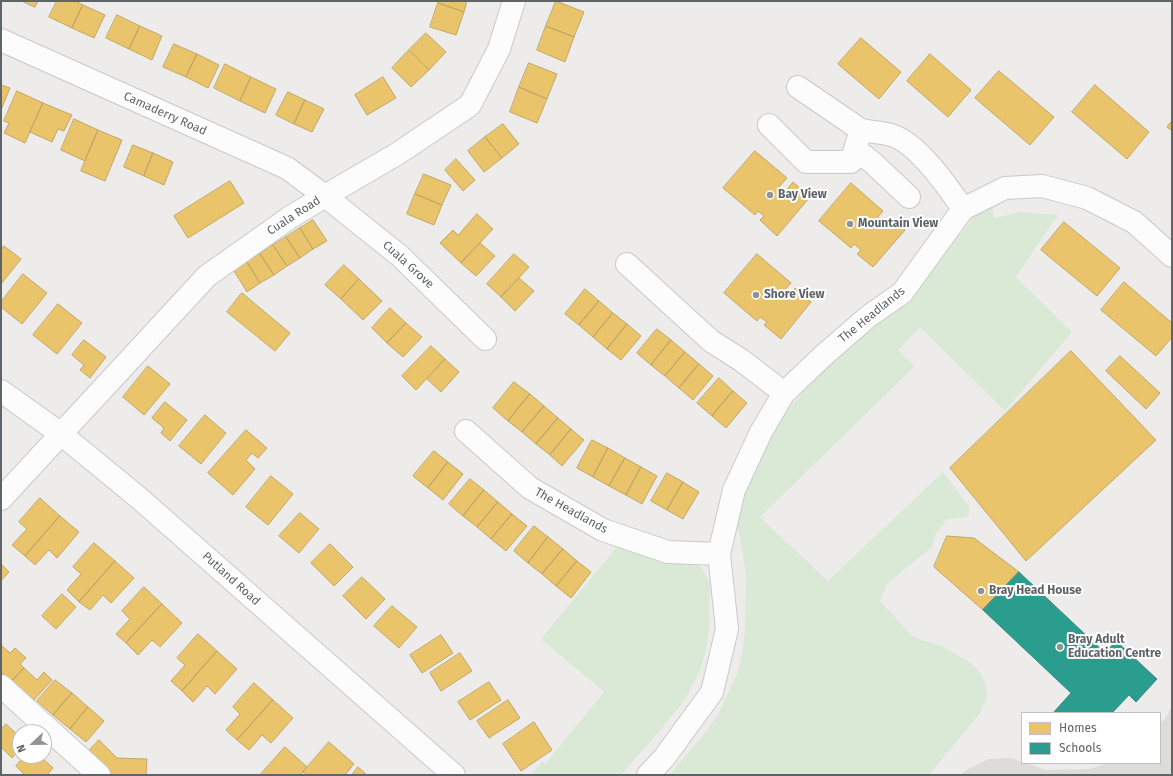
<!DOCTYPE html>
<style>
body{margin:0}
#map{position:relative;width:1173px;height:776px;overflow:hidden;background:#eeecea;font-family:"Fira Sans",sans-serif}
canvas{display:block}
.frame{position:absolute;inset:0;border:2px solid #5f6467;pointer-events:none}
.legend{position:absolute;left:1021px;top:712px;width:140px;height:52px;box-sizing:border-box;background:#fff;border:1px solid #bfc1c2;margin:0;padding:5px 7px;list-style:none;font-size:12px;color:#5f6467}
.legend li{display:flex;align-items:center;gap:8px;height:20px}
.legend b{width:20px;border:1px solid #bfc1c2}
.north{position:absolute;left:12px;top:724px;width:40px;height:40px;box-sizing:border-box;background:#fff;border:1px solid #bfc1c2;border-radius:50%;rotate:248deg;font-size:11px;font-weight:700;line-height:16px;text-align:center;color:#5f6467}
.north::after{content:'';display:block;margin:auto;width:14px;height:18px;background:#919495;clip-path:polygon(50% 0,100% 100%,50% 72%,0 100%)}
</style>
<div id="map">
<canvas width="1173" height="776"></canvas>
<div class="frame"></div>
<ul class="legend">
<li><b style="height:11px;background:#e9c46a"></b>Homes</li>
<li><b style="height:11px;background:#2a9d8f"></b>Schools</li>
</ul>
<div class="north">N</div>
</div>
<script>
const context = document.querySelector('canvas').getContext('2d');
context.lineJoin = 'round';
function fillPath(path, color) { context.fillStyle = color; context.fill(path, 'evenodd'); }
function stroke(path, color, width, dash) { context.strokeStyle = color; context.lineWidth = width; context.lineCap = dash ? 'butt' : 'round'; context.setLineDash(dash || []); context.stroke(path); }
function label(font, color, halo, rows, align = 'center') {
  context.font = font + ' "Fira Sans",sans-serif'; context.lineWidth = 4; context.setLineDash([]); context.textBaseline = 'middle'; context.strokeStyle = halo; context.fillStyle = color; for (const [text, x, y, turn = 0] of rows) {
    context.save(); context.translate(x, y); context.rotate((+turn || 0) * Math.PI / 180); context.textAlign = isNaN(turn) ? turn : align; if (halo) context.strokeText(text, 0, 0); context.fillText(text, 0, 0); context.restore();
  }
}
const education = new Path2D(`
 M1172 705V775H961L965 771 989 759 1012 758 1022 762V763H1026L1046 770 1090 769 1108 763H1160V725L1167 716Z`);
const green = new Path2D(`
 M992 204 994 218 1020 212 1059 215 1054 220 1016 277 1072 332 1005 411 920 327 898 350 915 366 760 517 828 581 943 472 970 508 968 517 947 519 935 535 932 547 887 584 880 601 911 635 919 639 944 647 971 663 981 674 986 685 987 697 980 713 929 775H669L701 738 718 715 738 672 742 655 745 631 746 574 737 520 747 479 779 420 829 362 905 301 967 226 976 212Z
 M619 544 679 558 701 567 710 583 709 628 706 650 701 667 691 689 678 709 621 775H531L542 761 545 764 604 692 541 639Z`);
const homes = new Path2D(`
 M22 1H38L35 7Z
 M57 1H75L83 5 72 28 49 17Z
 M439 1H467L464 12 438 3Z
 M556 1 584 12 574 37 546 26Z
 M438 3 464 12 456 35 430 27Z
 M83 5 105 15 94 38 72 28Z
 M117 15 140 26 129 49 106 38Z
 M140 26 162 36 152 60 129 49Z
 M546 26 574 37 565 62 537 50Z
 M426 33 446 52 429 70 409 50Z
 M861 38 901 72 879 99 838 64Z
 M174 44 197 54 186 77 163 67Z
 M409 50 429 70 411 87 392 68Z
 M197 54 219 65 208 88 186 77Z
 M930 54 971 90 948 117 907 81Z
 M529 63 557 74 547 99 519 87Z
 M225 64 251 77 240 101 214 88Z
 M999 71 1054 117 1030 145 975 98Z
 M251 77 276 89 265 113 240 101Z
 M383 77 396 98 367 115 355 95Z
 M1 85 10 88 1 110Z
 M1095 85 1149 132 1127 159 1072 112Z
 M519 87 547 99 537 123 510 112Z
 M17 91 43 103 25 143 4 133 9 123 4 121Z
 M288 92 305 100 294 124 276 115Z
 M305 100 324 109 312 132 294 124Z
 M43 103 72 115 64 131 58 129 52 142 30 132Z
 M74 119 98 130 85 161 61 150Z
 M1172 121V131L1167 127Z
 M503 124 519 144 502 158 485 137Z
 M98 130 122 140 105 181 81 171Z
 M485 137 502 158 484 172 468 151Z
 M133 145 153 153 144 176 124 167Z
 M755 151 787 178 778 188 784 193 793 182 810 197 777 236 760 220 764 216 758 211 755 215 723 188Z
 M153 153 173 162 164 185 144 176Z
 M456 159 475 180 463 191 445 170Z
 M424 174 451 185 442 205 415 194Z
 M230 181 244 203 188 238 174 216Z
 M851 183 883 211 874 222 880 227 889 217 905 230 873 267 857 254 861 250 854 244 851 248 819 221Z
 M415 194 442 205 434 225 407 214Z
 M477 214 493 229 461 263 440 243 453 230 458 235Z
 M313 220 327 241 313 249 300 228Z
 M1064 222 1120 268 1097 296 1041 250Z
 M300 228 313 249 300 258 286 237Z
 M286 237 300 258 287 266 273 245Z
 M480 243 495 256 476 276 461 263Z
 M273 245 287 266 274 275 260 254Z
 M4 246 21 259 1 284V251Z
 M260 254 274 275 260 283 247 262Z
 M514 254 529 267 501 297 487 284Z
 M757 254 791 283 782 293 787 297 795 288 811 302 781 339 764 325 767 322 760 317 757 321 724 293Z
 M247 262 260 283 247 292 234 271Z
 M344 265 359 279 341 299 325 285Z
 M23 274 47 293 22 324 1 307V302Z
 M519 278 534 291 515 311 501 297Z
 M359 279 382 301 363 320 341 299Z
 M1124 282 1172 323V337L1156 356 1101 310Z
 M585 289 599 301 579 325 565 314Z
 M242 293 290 333 275 351 227 312Z
 M599 301 613 313 593 337 579 325Z
 M58 304 82 323 57 354 33 335Z
 M390 308 406 323 387 343 372 328Z
 M613 313 627 324 607 349 593 337Z
 M406 323 422 337 403 357 387 343Z
 M627 324 641 336 621 360 607 349Z
 M657 329 671 340 651 365 637 353Z
 M84 340 106 357 90 378 80 370 84 365 72 355Z
 M671 340 685 352 665 376 651 365Z
 M431 346 445 359 416 390 402 376Z
 M1071 351 1156 440 1026 561 950 468Z
 M685 352 699 364 679 388 665 376Z
 M1120 356 1160 393 1146 409 1106 371Z
 M445 359 459 372 441 392 427 379Z
 M699 364 713 376 693 400 679 388Z
 M148 366 170 384 144 415 123 397Z
 M719 378 733 391 712 416 697 403Z
 M514 382 530 394 508 421 493 408Z
 M733 391 747 403 726 428 712 416Z
 M530 394 544 406 522 432 508 421Z
 M165 402 187 420 170 441 161 433 164 428 152 418Z
 M544 406 558 418 536 444 522 432Z
 M205 415 226 433 201 464 179 446Z
 M558 418 571 429 550 455 536 444Z
 M571 429 584 440 562 466 550 455Z
 M246 430 267 448 258 458 252 453 246 460 255 469 233 495 208 473Z
 M592 440 608 448 593 477 577 468Z
 M608 448 625 458 609 486 593 477Z
 M434 451 448 462 428 488 413 476Z
 M625 458 641 467 626 495 609 486Z
 M448 462 463 474 443 500 428 488Z
 M641 467 657 476 642 504 626 495Z
 M667 473 683 482 667 510 651 501Z
 M271 476 293 494 268 525 246 507Z
 M470 479 484 490 463 516 449 504Z
 M683 482 699 492 683 519 667 510Z
 M484 490 498 502 477 527 463 516Z
 M40 498 60 516 25 556 12 545 27 529 19 522Z
 M498 502 512 514 491 539 477 527Z
 M300 513 319 529 299 553 279 536Z
 M512 514 527 526 506 551 491 539Z
 M60 516 79 532 57 558 49 550 35 565 25 556Z
 M534 526 548 537 528 563 514 551Z
 M947 536 974 538 1019 572 983 610 934 567Z
 M548 537 563 549 542 574 528 563Z
 M94 543 115 561 79 602 67 590 81 574 73 567Z
 M330 544 353 567 334 586 311 563Z
 M563 549 577 561 556 586 542 574Z
 M115 561 134 578 111 603 103 595 90 610 79 602Z
 M577 561 591 572 571 598 556 586Z
 M1 564 9 572 1 581Z
 M362 577 385 599 366 619 343 596Z
 M144 587 162 604 126 643 116 634 130 619 122 611Z
 M62 594 76 607 56 629 42 616Z
 M162 604 182 623 160 647 152 640 138 655 126 643Z
 M392 606 417 627 399 648 374 626Z
 M198 634 217 651 182 691 171 681 185 665 177 658Z
 M441 635 453 653 422 673 410 655Z
 M1 645 10 653 15 648 26 658 20 664 24 668 12 681 1 672Z
 M217 651 237 669 215 694 207 686 193 702 182 691Z
 M460 653 472 671 441 691 430 673Z
 M24 668 37 680 44 672 52 680 33 701 12 681Z
 M55 680 72 693 53 715 37 701Z
 M489 682 501 700 470 720 458 702Z
 M254 683 273 700 237 740 226 730 240 714 233 707Z
 M72 693 88 707 70 729 53 715Z
 M273 700 293 718 271 743 262 735 249 750 237 740Z
 M508 700 520 718 489 738 477 721Z
 M88 707 104 721 86 742 70 729Z
 M534 722 552 750 521 771 503 744Z
 M6 724 20 737V749L12 758 2 748 1 749V730Z
 M99 740 117 758 147 759 146 775H107L86 754Z
 M329 742 354 764 345 775H307L303 772Z
 M285 747 307 767 303 772 300 775H260Z
 M25 756H40L53 768 47 775H25L16 766Z
 M358 767 367 775H352Z`);
const schools = new Path2D(`
 M1019 572 1105 653 1116 641 1157 679 1136 702 1129 695 1112 713H1053L1071 693 983 610Z`);
const minor = new Path2D(`
 M1 40 287 168 325 196 400 256 485 339
 M798 87 861 130
 M855 149 873 163 909 197
 M963 209 1005 188 1042 186 1087 198 1134 222 1172 256
 M627 264 711 341 741 360 784 393
 M466 431 530 488 603 530 668 552 719 554
 M61 434 207 276 289 218 325 196 397 154 470 105 499 49 514 1
 M1 686 99 775
 M648 775 664 758 712 692 727 629 719 554 734 490 761 432 784 393 824 355 869 316 902 293 963 209C948 187 917 142 891 135 882 132 870 132 861 130L851 162H806L769 125`);
const tertiary = new Path2D(`
 M1 499 61 434`);
const secondary = new Path2D(`
 M1 391 61 434 139 498 454 775`);
const markers = [
 [770,195,4,"#919495"],
 [850,224,4,"#919495"],
 [756,295,4,"#919495"],
 [981,591,4,"#919495"],
 [1060,647,4,"#919495"]
];
const streetNames = [
 ["Camaderry Road",165,114,24],
 ["Cuala Road",294,216,-33],
 ["Cuala Grove",408,265,42],
 ["The Headlands",872,315,-39],
 ["The Headlands",571,511,29],
 ["Putland Road",231,579,42]
];
const poiNames = [
 ["Bay View",778,195],
 ["Mountain View",858,224],
 ["Shore View",764,295],
 ["Bray Head House",989,591],
 ["Bray Adult",1068,640],
 ["Education Centre",1068,654]
];
fillPath(education, '#dedcd8');
fillPath(green, '#dae9d6');
fillPath(homes, '#e9c46a');
stroke(homes, '#c0a769', 1);
fillPath(schools, '#2a9d8f');
stroke(schools, '#3a8c83', 1);
stroke(minor, '#c9c9c9', 24);
stroke(tertiary, '#c9c9c9', 24);
stroke(secondary, '#c8c9c9', 24);
stroke(minor, '#fcfcfc', 22);
stroke(tertiary, '#fcfcfc', 22);
stroke(secondary, '#fcfcfc', 22);
for (const [x, y, r, color] of markers) { const dot = new Path2D(); dot.arc(x, y, r, 0, 2 * Math.PI); context.fillStyle = color; context.fill(dot); stroke(dot, '#fff', 1.5); }
label('12px', '#5f6467', '#fff', streetNames);
label('bold 12px', '#5f6467', '#fff', poiNames, 'left');
</script>
